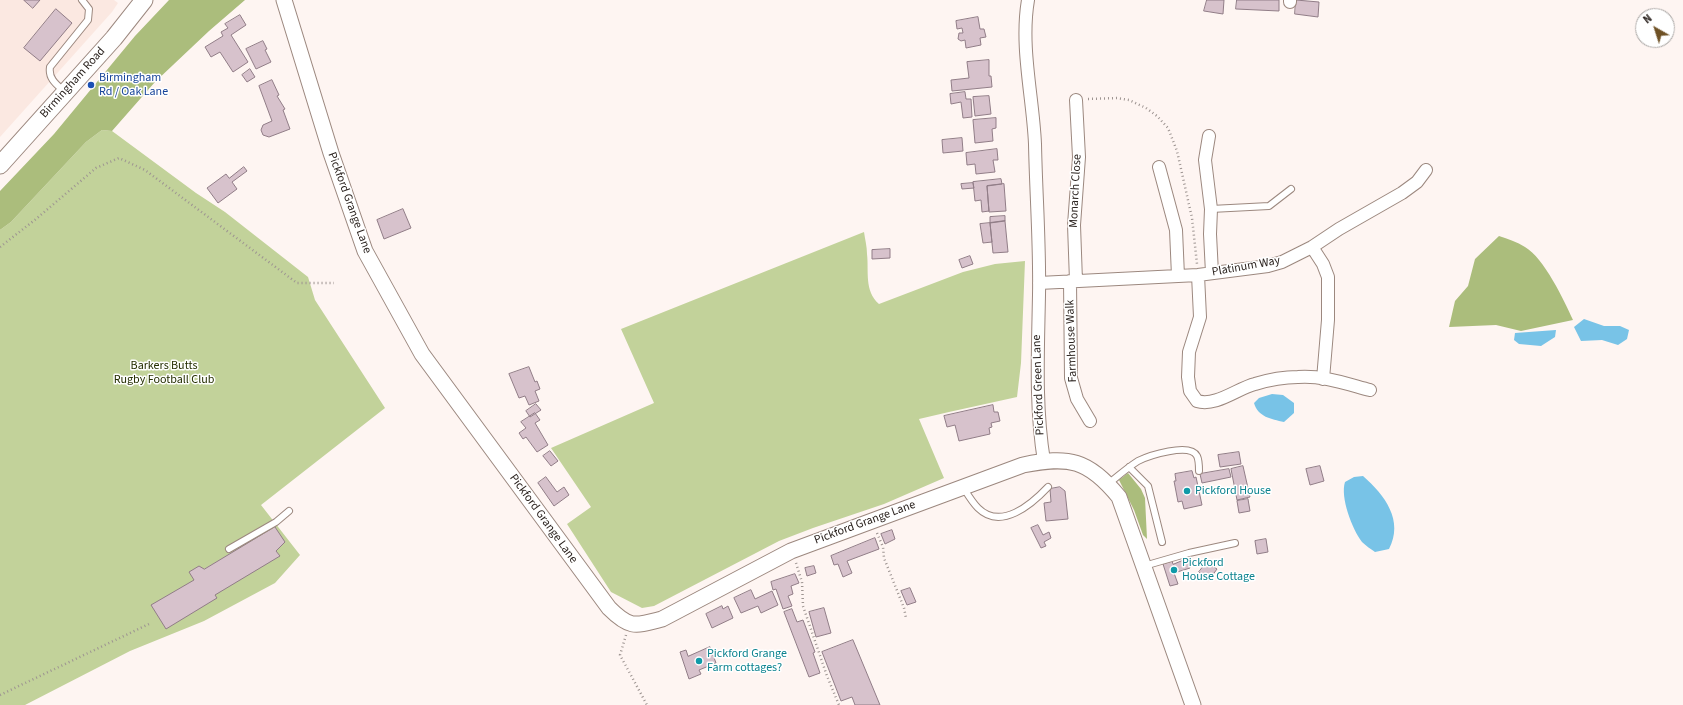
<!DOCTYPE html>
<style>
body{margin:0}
#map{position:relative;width:1683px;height:705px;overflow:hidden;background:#fef5f2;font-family:"Source Sans 3",sans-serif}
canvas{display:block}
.north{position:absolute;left:1635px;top:8px;width:40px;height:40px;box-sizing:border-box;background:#fff;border:1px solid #aaa7a5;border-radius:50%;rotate:321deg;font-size:11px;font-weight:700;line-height:16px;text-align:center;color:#2a221e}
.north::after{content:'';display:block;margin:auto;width:14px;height:18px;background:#6f5125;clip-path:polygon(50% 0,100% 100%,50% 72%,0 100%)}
</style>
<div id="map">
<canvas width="1683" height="705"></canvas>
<div class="north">N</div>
</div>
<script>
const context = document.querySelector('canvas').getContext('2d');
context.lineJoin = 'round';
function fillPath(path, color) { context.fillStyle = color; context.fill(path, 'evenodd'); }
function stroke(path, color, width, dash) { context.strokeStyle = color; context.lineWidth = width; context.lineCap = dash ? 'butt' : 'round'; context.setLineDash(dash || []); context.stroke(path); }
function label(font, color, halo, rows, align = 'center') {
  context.font = font + ' "Source Sans 3",sans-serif'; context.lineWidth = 3; context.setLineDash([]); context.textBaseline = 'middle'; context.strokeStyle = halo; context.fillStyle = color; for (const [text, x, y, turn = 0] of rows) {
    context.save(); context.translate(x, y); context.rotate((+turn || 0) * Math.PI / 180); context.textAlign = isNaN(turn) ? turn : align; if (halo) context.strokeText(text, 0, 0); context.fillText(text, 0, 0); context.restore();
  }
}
const built = new Path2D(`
 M0 0H114L118 3 112 12 0 137Z`);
const green = new Path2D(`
 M102 130 112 131 196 193 225 212 308 277 315 300 385 408 261 505 300 555 275 583 204 621 130 651 25 705H0V230L11 222 86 142Z
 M864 232C865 239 867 247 867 254 869 271 864 291 879 304L963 272 995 264 1025 261 1021 363 1017 397 949 412 919 419 944 478 884 504 813 528 779 541 654 606 642 608 611 592 567 524 591 507 551 448 654 403 621 329Z`);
const forest = new Path2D(`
 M169 0H245L209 31 155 82 112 131 102 130 86 142 11 222 0 230V191L54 134 135 36Z
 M1499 236C1508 239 1517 242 1525 247 1544 258 1564 300 1573 320L1521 331 1496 325 1449 327 1455 301 1468 286 1475 259Z
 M1128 473 1141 489 1145 498 1147 539 1143 535 1134 510 1119 480Z`);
const water = new Path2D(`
 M1584 319 1604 326H1620L1629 330 1627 339 1618 345 1602 340 1581 341 1574 327Z
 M1556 330 1555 337 1541 346 1519 344 1514 340 1515 333Z
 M1272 394 1283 395 1294 403V413L1284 422C1271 419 1258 417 1254 403L1259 398Z
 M1363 476C1385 495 1404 521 1389 549L1375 552C1371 549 1366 546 1362 542 1352 529 1340 497 1345 482L1354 477Z`);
const building = new Path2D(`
 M24 0H40L33 8Z
 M1207 0H1224L1223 14 1204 11Z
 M1237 0H1279V11L1236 9Z
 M1296 0 1319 2 1318 17 1295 14Z
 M56 9 72 23 40 61 24 48Z
 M240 15 246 25 231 35 248 62 233 72 220 52 211 57 205 47 223 36 221 32 228 28 225 24Z
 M978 17 980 29H984L986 37 980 38 981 45 966 48 965 40 961 41 958 39 959 33H963L962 28 957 29 956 21Z
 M263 41 267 49 265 50 271 62 256 69 246 49Z
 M989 60V76H991L992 87 952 91 951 80 969 78 967 62Z
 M250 69 255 77 247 82 242 75Z
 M272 80 279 95 277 96 285 109 283 110 290 129 269 137 263 135 261 130 263 125 272 121 259 86Z
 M965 92 966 99H971L972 117 963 118 961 102 951 104 950 94Z
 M989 96 991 114 975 116 973 97Z
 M996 118V128L992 129 993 141 975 143 973 120Z
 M962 138 963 151 943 153 942 140Z
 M997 149 998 160H993L995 172 976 174 975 164 967 165 966 153Z
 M244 167 247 171 232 182 237 189 218 203 207 188 226 174 229 178Z
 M1001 179 1002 184 987 186 989 211 982 212 981 200 975 201 973 182Z
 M973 183 974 188 962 189 961 184Z
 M1004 184 1006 211 989 212 987 186Z
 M403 209 411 228 384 239 377 220Z
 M1005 216V221L990 223V217Z
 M1005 221 1008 252 993 253 990 223Z
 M990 223 992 242 983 243 980 224Z
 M890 249V258L872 259V250Z
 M970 256 973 264 962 268 959 260Z
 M529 367 535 382 537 381 540 389 535 391 539 401 529 405 525 396 519 398 509 374Z
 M536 404 541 410 530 417 526 411Z
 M993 405 994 412H998L1000 421 991 423 992 427 989 428 990 434 959 441 955 425 947 427 944 416Z
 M535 413 540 420 535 423 548 445 537 452 526 437 523 439 519 433 526 428 521 422Z
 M550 451 558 461 551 466 543 456Z
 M1239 452 1241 464 1220 467 1218 455Z
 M1243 466 1250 497 1237 500 1231 469Z
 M1320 466 1324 481 1310 485 1306 469Z
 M1229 469 1231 477 1202 483 1200 474Z
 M1192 471 1194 478 1196 477 1202 505 1184 509 1182 501 1178 502 1174 481H1176L1175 474Z
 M546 477 557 492 564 487 569 495 554 506 538 483Z
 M1060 487 1065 491 1068 519 1046 521 1044 503 1051 502 1050 489Z
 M1248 499 1250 511 1239 513 1237 501Z
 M1038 525 1043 535 1049 532 1051 538 1044 542 1046 546 1041 548 1031 528Z
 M275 527 285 542 276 551 280 556 215 595 217 598 166 629 151 605 194 580 189 572 199 566 204 569Z
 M892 530 895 539 885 544 881 534Z
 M875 538 879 549 847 561 852 573 843 577 838 564 834 565 831 556Z
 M1266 539 1268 552 1257 554 1255 541Z
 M1187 559 1190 568 1174 573 1178 584 1170 586 1163 564 1172 561 1173 564Z
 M1207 562 1217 569 1209 580 1199 572Z
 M814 566 816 573 807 576 805 568Z
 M795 574 799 583 791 586 793 594 788 596 792 606 783 609 776 589 773 590 771 582Z
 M910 588 916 602 907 605 901 591Z
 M751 590 755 599 772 591 778 605 761 613 758 606 741 613 734 598Z
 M722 606 723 609 728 606 733 618 712 628 706 614Z
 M824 608 831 633 816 637 809 612Z
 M792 609 797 622 803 620 815 652 813 653 820 673 809 677 784 612Z
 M853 640 880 705H855L852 697 841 701 822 652Z
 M710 647 716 663 699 670 701 674 689 679 680 652 686 650 688 656Z`);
const path = new Path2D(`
 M1088 99 1117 98 1129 100 1146 108 1157 116 1168 128 1177 151 1192 218 1197 264
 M0 247 36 219 96 168 119 158 145 170 297 283H334
 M877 533 883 547 884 558 904 608 906 618
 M796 563 802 582 803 606 827 676 839 705
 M626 635 620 655 647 705
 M0 695 149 624`);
const service = new Path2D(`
 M65 92C57 85 48 79 50 67L88 20 89 9 82 0
 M1211 209 1269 206 1291 189
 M1129 467 1148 486 1162 542
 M1108 484C1118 476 1127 468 1138 461 1148 456 1190 442 1197 456 1199 460 1199 466 1199 471
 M963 487C968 495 972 502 978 508 1001 531 1032 504 1048 487
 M229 549 276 522 289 511
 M1144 566 1189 553 1235 543`);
const minor = new Path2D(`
 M1028 0C1020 47 1033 97 1035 144 1036 195 1040 245 1039 295 1038 351 1035 406 1044 461
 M1290 2V0
 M1209 136 1205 160 1211 209 1210 234 1212 273
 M1159 167 1176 230 1178 276
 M1312 247 1323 264 1328 277V320L1323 379
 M1198 275 1200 317 1189 352 1188 377 1190 391 1197 401C1216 407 1238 388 1255 384 1268 380 1284 377 1298 377 1322 375 1347 384 1370 390
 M1070 281 1071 378 1077 399 1090 421
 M1076 281 1074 225 1079 157 1076 100
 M1039 283 1198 275 1268 266 1282 262 1312 247 1339 229 1402 193 1417 182 1426 170`);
const tertiary = new Path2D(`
 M284 0 331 153 365 251 422 354 609 608C630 629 635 626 662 619L791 551 1023 465C1069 456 1088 459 1119 497L1193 705`);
const secondary = new Path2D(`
 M0 165 114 38 144 0`);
const markers = [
 [91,85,4,"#1a4fb4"],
 [1187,491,4,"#0f9aa8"],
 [1174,570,4,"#0f9aa8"],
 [699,661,4,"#0f9aa8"]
];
const transitNames = [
 ["Birmingham",99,78],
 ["Rd / Oak Lane",99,92]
];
const streetNames = [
 ["Birmingham Road",73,83,-48],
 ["Monarch Close",1076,191,-87],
 ["Pickford Grange Lane",349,203,70],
 ["Platinum Way",1246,267,-10],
 ["Farmhouse Walk",1072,341,-92],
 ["Pickford Green Lane",1039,385,-92],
 ["Pickford Grange Lane",543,519,54],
 ["Pickford Grange Lane",865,523,-20]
];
const parkNames = [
 ["Barkers Butts",164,366],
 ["Rugby Football Club",164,380]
];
const cultureNames = [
 ["Pickford House",1195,491],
 ["Pickford",1182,563],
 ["House Cottage",1182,577],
 ["Pickford Grange",707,654],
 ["Farm cottages?",707,668]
];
fillPath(built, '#fbe8e1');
fillPath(green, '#c2d29a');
fillPath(forest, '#abbd7c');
fillPath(water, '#78c3e7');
fillPath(building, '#d7c2cc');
stroke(building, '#917d87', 1);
stroke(service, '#9c887f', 8);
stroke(minor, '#9c887f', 14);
stroke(tertiary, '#9c887f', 17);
stroke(secondary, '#9c887f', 19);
stroke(path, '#9d9491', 2.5, [1, 3]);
stroke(service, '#fff', 6);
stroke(minor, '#fff', 12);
stroke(tertiary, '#fff', 15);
stroke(secondary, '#fff', 17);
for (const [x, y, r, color] of markers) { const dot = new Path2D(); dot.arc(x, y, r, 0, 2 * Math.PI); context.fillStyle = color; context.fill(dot); stroke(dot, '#fff', 1.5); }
label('12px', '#164399', '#fff', transitNames, 'left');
label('12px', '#2a221e', '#fff', streetNames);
label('12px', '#242e00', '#fff', parkNames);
label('12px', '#0d838f', '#fff', cultureNames, 'left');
</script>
